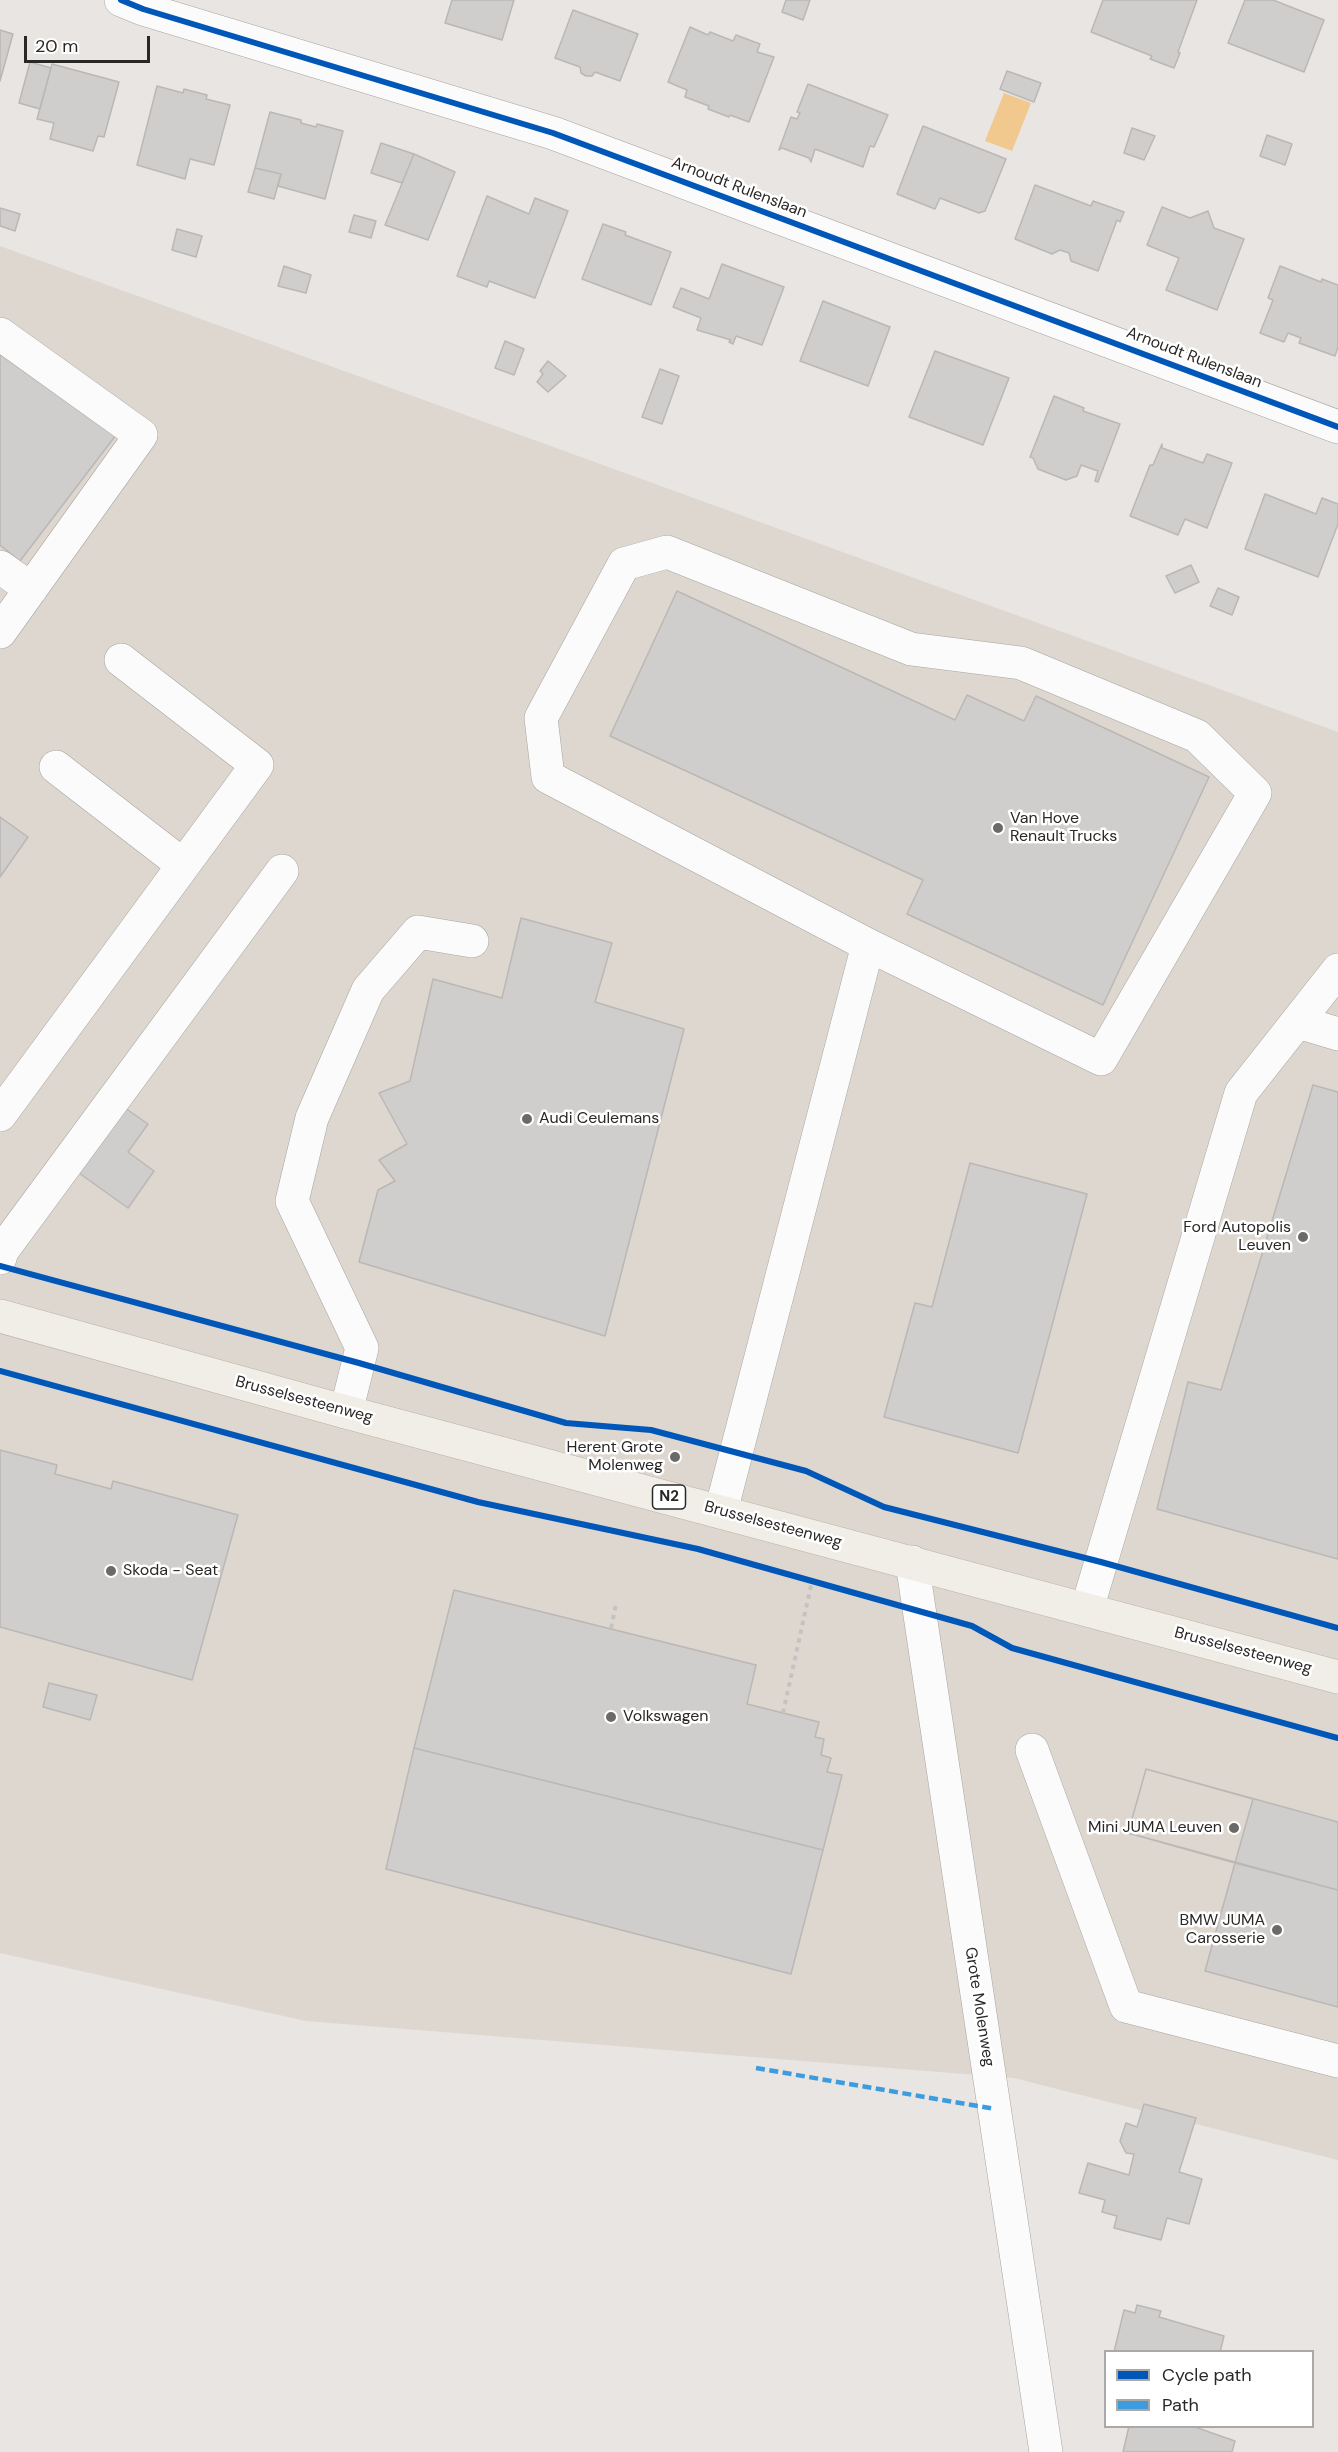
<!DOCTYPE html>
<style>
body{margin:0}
#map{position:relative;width:1338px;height:2452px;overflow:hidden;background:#e8e5e2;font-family:"DM Sans",sans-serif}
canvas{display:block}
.legend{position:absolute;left:1104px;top:2350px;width:210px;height:78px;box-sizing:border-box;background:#fff;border:2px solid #aaa9a8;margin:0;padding:8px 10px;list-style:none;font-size:18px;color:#2a2826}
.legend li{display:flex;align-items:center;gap:12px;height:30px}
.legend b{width:30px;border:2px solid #aaa9a8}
.scale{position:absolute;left:24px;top:36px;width:126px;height:27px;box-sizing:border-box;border:3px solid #2a2826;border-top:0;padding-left:8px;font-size:18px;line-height:21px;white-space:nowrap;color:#2a2826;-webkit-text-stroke:4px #fff;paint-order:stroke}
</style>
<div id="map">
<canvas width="1338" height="2452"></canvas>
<ul class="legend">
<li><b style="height:8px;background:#0057b8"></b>Cycle path</li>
<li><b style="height:8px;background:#3d9ce0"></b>Path</li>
</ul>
<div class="scale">20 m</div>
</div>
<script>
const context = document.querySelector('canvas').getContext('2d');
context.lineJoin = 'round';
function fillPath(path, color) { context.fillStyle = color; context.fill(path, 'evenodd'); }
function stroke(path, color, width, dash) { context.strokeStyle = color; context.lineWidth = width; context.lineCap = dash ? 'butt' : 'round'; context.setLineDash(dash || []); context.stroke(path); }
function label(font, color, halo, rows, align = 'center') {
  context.font = font + ' "DM Sans",sans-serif'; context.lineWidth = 5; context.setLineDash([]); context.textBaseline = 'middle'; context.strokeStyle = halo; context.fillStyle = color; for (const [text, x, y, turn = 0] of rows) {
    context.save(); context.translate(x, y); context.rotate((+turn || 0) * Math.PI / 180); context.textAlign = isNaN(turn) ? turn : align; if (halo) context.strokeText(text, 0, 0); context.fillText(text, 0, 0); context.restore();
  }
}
const built = new Path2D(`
 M0 246 1338 732V2160L1014 2078 306 2021 0 1953Z`);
const water = new Path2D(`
 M1004 93 1031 103 1012 151 985 141Z`);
const building = new Path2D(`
 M452 0H514L502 40 445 23Z
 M786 0H810L803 20 782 12Z
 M1103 0H1197L1178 52 1180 53 1174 68 1150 59 1152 56 1091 32Z
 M1245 0H1273L1324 20 1304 72 1228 43Z
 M573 10 638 34 620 81 595 72 592 76H586L581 73 580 67 555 58Z
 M690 27 708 35 710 32 733 41 736 35 760 44 757 52 774 57 749 122 730 115 729 117 708 109 709 106 685 97 687 90 668 82Z
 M0 30 13 34 0 81Z
 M30 62 51 68 40 109 19 103Z
 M52 64 119 82 104 137 98 136 93 151 50 139 54 123 37 119Z
 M1007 71 1041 83 1034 102 1000 89Z
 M808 84 888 115 874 147 870 146 863 167 815 149 811 162 809 158 782 148 779 150 791 117 797 119 800 113 797 112Z
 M157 86 183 93 184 89 207 95 206 99 230 105 214 165 190 159 185 179 137 165Z
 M270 112 301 120V123L316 127 317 124 343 131 325 199 278 186 281 174 255 168Z
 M923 126 1006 159 985 211 979 213 940 198 935 209 897 194Z
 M1132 128 1155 136 1144 160 1124 153Z
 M1267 135 1292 144 1285 165 1260 156Z
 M381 143 414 154 402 183 371 173Z
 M414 154 455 172 428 240 385 225Z
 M255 168 281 174 274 199 248 192Z
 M1035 185 1091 206 1093 201 1124 212 1120 222 1117 220 1098 271 1071 261 1069 253 1060 250 1052 254 1015 239Z
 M487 196 529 214 535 198 568 211 535 298 489 281 487 287 457 276Z
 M1162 207 1190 218 1208 211 1214 228 1244 239 1217 310 1166 290 1179 258 1147 245Z
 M0 208 20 214 15 231 0 226Z
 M354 215 376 221 371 238 349 232Z
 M603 224 626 232 625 235 671 252 651 305 582 279Z
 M177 229 202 236 196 257 172 250Z
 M722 264 784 287 762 345 736 336 733 344 729 342 731 340 697 330 701 318 673 307 681 288 709 299Z
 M284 266 311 275 306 293 278 286Z
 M1280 266 1321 282 1322 279 1338 285V347L1335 356 1299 343 1301 338 1288 333 1284 342 1260 333 1273 300 1268 298Z
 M823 301 890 327 868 386 800 361Z
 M505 341 524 349 514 375 495 368Z
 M0 348 116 435 20 561 0 545Z
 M935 351 1009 378 983 445 909 417Z
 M548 361 566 376 548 392 537 382 543 374 540 371Z
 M660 369 679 376 662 424 642 417Z
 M1054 396 1084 408 1083 411 1120 424 1098 482 1095 481 1098 471 1081 465 1077 476 1066 480 1038 469 1033 458 1030 457Z
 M1162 444V448L1203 463 1207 454 1232 463 1207 528 1185 519 1178 535 1130 516 1150 465H1153Z
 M1265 494 1316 514 1322 498 1338 504V524L1318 577 1245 549Z
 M1191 565 1199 582 1175 593 1166 576Z
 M1218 588 1239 597 1232 615 1210 606Z
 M677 591 955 720 967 695 1024 721 1036 696 1209 777 1103 1005 907 914 923 880 610 736Z
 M0 817 28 837 0 877Z
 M521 918 612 943 595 1002 684 1029 605 1336 359 1262 378 1190 395 1181 379 1160 407 1144 379 1093 410 1081 433 979 502 998Z
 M1313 1085 1338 1092V1559L1157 1509 1188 1382 1221 1390Z
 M118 1103 148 1124 128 1152 154 1171 128 1208 72 1168Z
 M970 1163 1087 1194 1018 1453 884 1417 915 1303 932 1307Z
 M0 1450 57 1465 55 1474 111 1489 113 1481 238 1515 192 1680 0 1627Z
 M454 1590 756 1665 747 1704 819 1722 815 1737 824 1739 821 1755 831 1758 827 1772 842 1775 823 1850 414 1748Z
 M49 1683 97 1695 90 1720 43 1707Z
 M414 1748 823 1850 791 1974 386 1869Z
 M1146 1769 1338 1822V1890L1128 1833Z
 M1146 1769 1253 1799 1235 1863 1128 1833Z
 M1235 1863 1338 1890V2007L1205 1971Z
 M1144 2104 1196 2118 1179 2172 1202 2179 1189 2224 1167 2218 1161 2240 1114 2228 1117 2216 1102 2212 1105 2200 1079 2193 1088 2163 1129 2175 1134 2154 1126 2153 1120 2141 1126 2123 1137 2127Z
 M1137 2305 1161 2311 1159 2317 1224 2336 1220 2352H1114L1124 2310 1135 2313Z
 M1129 2426H1192L1235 2441 1232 2452H1123Z`);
const path = new Path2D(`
 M611 1628 616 1604
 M783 1713 812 1581`);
const minor = new Path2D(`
 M121 0 143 9 553 133 1338 427
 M0 334 141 435 0 632
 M0 567 31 589
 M56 767 183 865
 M1298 1022 1338 1034
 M0 1115 257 765 121 660
 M0 1258 2 1251 282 871
 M346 1412 362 1348 292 1201 312 1118 368 990 418 932 472 941
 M721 1511 868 945 1101 1059 1255 793 1197 736 1021 663 911 649 667 552 624 564 541 718 548 777 868 945
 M912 1562 1046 2452
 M1087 1609 1241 1093 1338 970
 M1032 1750 1126 2006 1338 2061`);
const major = new Path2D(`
 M0 1316 346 1412 1338 1677`);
const quiet = new Path2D(`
 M756 2068 995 2109`);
const cycleway = new Path2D(`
 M121 0 143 9 553 133 1338 427
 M0 1266 359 1363 566 1423 651 1430 806 1471 884 1507 1101 1562 1338 1628
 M0 1371 478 1502 698 1549 972 1626 1012 1648 1338 1738`);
const markers = [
 [998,828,6,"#6c6a68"],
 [527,1119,6,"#6c6a68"],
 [1303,1237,6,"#6c6a68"],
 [675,1457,6,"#6c6a68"],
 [111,1571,6,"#6c6a68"],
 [611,1717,6,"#6c6a68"],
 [1234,1828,6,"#6c6a68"],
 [1277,1930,6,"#6c6a68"]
];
const shields = [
 [669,1497,33]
];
const shieldNames = [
 ["N2",669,1497]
];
const streetNames = [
 ["Arnoudt Rulenslaan",739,188,21],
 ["Arnoudt Rulenslaan",1194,358,21],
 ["Brusselsesteenweg",304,1400,15],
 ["Brusselsesteenweg",773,1525,15],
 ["Brusselsesteenweg",1243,1651,15],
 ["Grote Molenweg",979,2007,81]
];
const poiNames = [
 ["Van Hove",1010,819],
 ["Renault Trucks",1010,837],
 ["Audi Ceulemans",539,1119],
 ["Ford Autopolis",1291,1228,"right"],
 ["Leuven",1291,1246,"right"],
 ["Herent Grote",663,1448,"right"],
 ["Molenweg",663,1466,"right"],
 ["Skoda - Seat",123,1571],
 ["Volkswagen",623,1717],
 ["Mini JUMA Leuven",1222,1828,"right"],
 ["BMW JUMA",1265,1921,"right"],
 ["Carosserie",1265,1939,"right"]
];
fillPath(built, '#ded7cf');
fillPath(water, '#f1c88d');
fillPath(building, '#d0cecc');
stroke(building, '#bab7b5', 1.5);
stroke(minor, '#a6a4a1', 34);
stroke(major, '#bab2a8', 34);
stroke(path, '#c5c3c2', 4, [4.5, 4.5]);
stroke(minor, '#fcfbfb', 33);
stroke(major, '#f1eee8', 33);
stroke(quiet, '#3d9ce0', 4.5, [9, 4.5]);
stroke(cycleway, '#0057b8', 6);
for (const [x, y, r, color] of markers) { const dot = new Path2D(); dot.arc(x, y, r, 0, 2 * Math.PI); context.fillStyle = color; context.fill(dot); stroke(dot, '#fff', 2); }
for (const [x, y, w] of shields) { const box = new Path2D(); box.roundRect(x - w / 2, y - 12, w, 24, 4.5); context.fillStyle = '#fff'; context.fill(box); stroke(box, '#2a2826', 1.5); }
label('bold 15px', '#2a2826', null, shieldNames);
label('16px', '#2a2826', '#fff', streetNames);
label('16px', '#2a2826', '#fff', poiNames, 'left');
</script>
